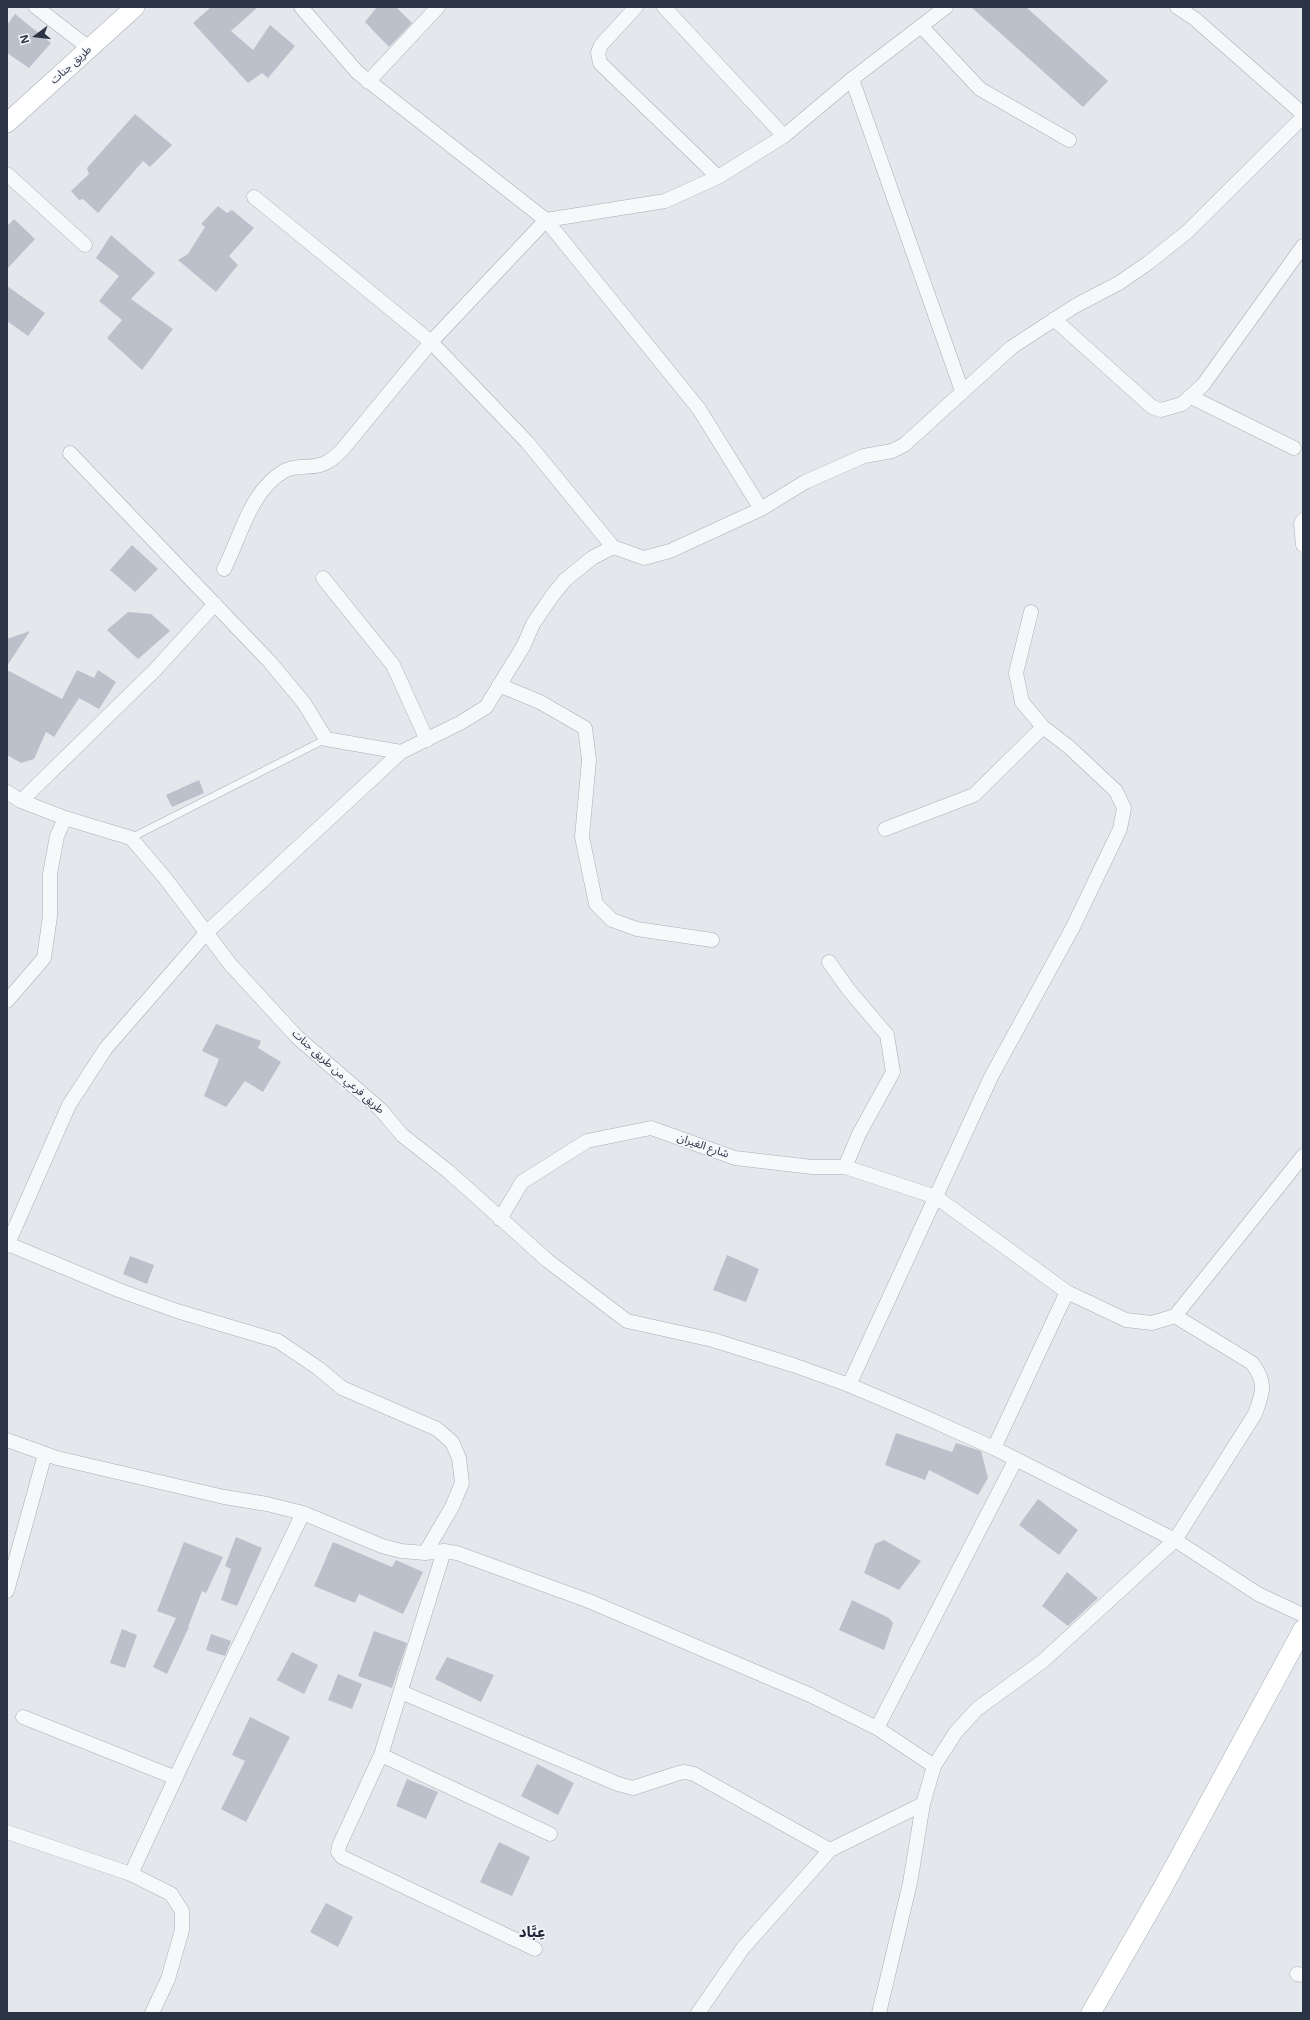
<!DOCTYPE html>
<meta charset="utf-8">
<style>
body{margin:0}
#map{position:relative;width:1310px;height:2020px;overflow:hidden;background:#e4e7ec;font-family:"Noto Sans",sans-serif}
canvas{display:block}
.frame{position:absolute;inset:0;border:8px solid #2b3445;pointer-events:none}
.north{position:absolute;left:16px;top:16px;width:40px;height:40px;-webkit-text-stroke:3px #f4f6f9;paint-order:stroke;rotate:255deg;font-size:11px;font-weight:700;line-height:16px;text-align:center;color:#2b3445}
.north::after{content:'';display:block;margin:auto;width:14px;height:18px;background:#2b3445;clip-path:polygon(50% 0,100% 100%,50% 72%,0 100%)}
</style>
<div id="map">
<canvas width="1310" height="2020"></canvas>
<div class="frame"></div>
<div class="north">N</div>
</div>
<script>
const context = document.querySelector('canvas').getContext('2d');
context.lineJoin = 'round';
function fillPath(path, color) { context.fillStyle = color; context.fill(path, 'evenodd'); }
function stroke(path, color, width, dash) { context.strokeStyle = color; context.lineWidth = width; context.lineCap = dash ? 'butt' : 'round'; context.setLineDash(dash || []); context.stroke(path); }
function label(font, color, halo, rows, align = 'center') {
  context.font = font + ' "Noto Sans","Noto Sans Arabic",sans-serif'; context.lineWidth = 3; context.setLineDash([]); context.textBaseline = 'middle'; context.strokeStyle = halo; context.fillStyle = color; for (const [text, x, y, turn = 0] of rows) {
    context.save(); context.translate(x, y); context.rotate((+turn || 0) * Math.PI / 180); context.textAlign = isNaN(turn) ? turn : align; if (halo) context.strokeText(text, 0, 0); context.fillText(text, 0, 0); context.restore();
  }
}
const building = new Path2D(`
 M211 7H258L231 31 253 50 270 25 295 46 268 78 262 73 248 83 193 23Z
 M377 7H396L412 23 389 47 365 22Z
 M971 7H1026L1108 81 1083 107Z
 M15 14 51 43 29 68 7 53V25Z
 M135 114 172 145 150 167 143 161 98 213 83 199 79 200 71 191 89 174 87 168Z
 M218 206 227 213 232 210 254 228 229 256 238 265 216 292 178 260 188 254 205 227 201 224Z
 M14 219 35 239 7 269V226Z
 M111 235 155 273 131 299 173 329 142 370 107 338 122 320 99 301 119 276 96 258Z
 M7 286 45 313 28 336 7 321Z
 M132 545 158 569 135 592 110 570Z
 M128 612 151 614 170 631 138 659 107 630Z
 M30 631 7 666V639Z
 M7 670 62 699 77 670 94 678 98 670 116 682 99 709 79 698 54 737 46 732 34 759 21 763 7 755Z
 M199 780 204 793 172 807 166 795Z
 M216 1024 261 1041 258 1048 281 1062 263 1092 245 1081 226 1107 204 1096 219 1059 202 1051Z
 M727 1255 759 1269 746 1302 713 1290Z
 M130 1256 154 1265 147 1284 123 1274Z
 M896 1433 952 1452 956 1443 981 1451 988 1478 978 1495 929 1470 925 1480 885 1465Z
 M1038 1499 1078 1530 1059 1555 1019 1525Z
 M236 1537 262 1548 237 1606 221 1600 231 1569 225 1566Z
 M884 1540 921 1561 899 1590 864 1573 875 1544Z
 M184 1542 223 1557 206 1593 202 1591 188 1627H189L167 1674 153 1667 176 1618 157 1611Z
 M333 1542 392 1567 396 1560 423 1572 403 1614 359 1594 355 1603 314 1586Z
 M1067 1572 1098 1598 1068 1626 1042 1606Z
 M852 1600 889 1618 893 1623 884 1650 839 1630Z
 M122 1629 137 1635 125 1668 110 1663Z
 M374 1631 407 1643 392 1688 358 1676Z
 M211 1634 231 1641 225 1656 206 1650Z
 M292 1652 318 1665 304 1694 277 1680Z
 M447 1657 494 1675 481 1702 435 1679Z
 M338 1674 362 1684 352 1709 328 1700Z
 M250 1717 290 1737 246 1822 221 1809 245 1761 232 1755Z
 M537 1764 574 1783 558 1815 521 1796Z
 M407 1779 438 1792 426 1819 396 1806Z
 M499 1842 530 1857 512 1896 480 1882Z
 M326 1903 353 1917 338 1947 310 1932Z`);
const lane = new Path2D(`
 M131 838 326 739`);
const street = new Path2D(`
 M36 7 89 48
 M301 7 357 72 546 220 699 409 761 509
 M636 7 601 45 598 53 600 63 718 177
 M664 7 784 136
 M1177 7 1195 19 1303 114
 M921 26 980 89 1069 140
 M852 79 962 391
 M368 82 438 7
 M7 174 85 245
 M254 197 431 342 527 442 613 547
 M1054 319 1152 407 1161 410 1182 404 1203 385 1303 246
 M1191 397 1294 448
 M70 453 269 661 304 703 326 739 401 752 460 723 486 707 524 645 533 624 552 596 565 580 592 558 613 547 644 558 670 551 761 509 805 482 864 456 892 451 904 445 1012 347 1075 306 1119 283 1148 263 1187 232 1303 117
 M1303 520 1301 524 1303 545
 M224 569C241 536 250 491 284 471 296 464 311 469 323 464 331 461 337 455 342 450L431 342 546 220 665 201 718 177 784 136 852 79 946 7
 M323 578 393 665 427 740
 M499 685 540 702 585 728 589 760 582 837 596 904 612 920 637 929 712 940
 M7 792 21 801 65 818 131 838 165 878 230 964 297 1037 381 1110 402 1135 449 1172 548 1261 627 1321 713 1340 793 1365 849 1385 920 1415 994 1448 1175 1540 1258 1594 1303 1615
 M21 801 155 670 215 604
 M885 829 974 795 1043 727
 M829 962 848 989 887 1035 893 1072 859 1134 845 1167
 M7 1001 44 958 50 916V874L57 836 65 818
 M500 1219 522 1182 587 1141 651 1128 735 1158 812 1167H845L936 1197 1067 1292
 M8 1244 121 1291 177 1311 278 1341 318 1368 342 1388 437 1429 452 1442 459 1458 462 1483 452 1507 425 1553
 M7 1246 69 1105 106 1048 206 933 401 752
 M849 1385 991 1077 1073 927 1120 829 1124 808 1116 791 1069 747 1043 727 1022 702 1016 673 1031 612
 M7 1440 57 1458 224 1497 267 1504 303 1513 382 1546 401 1551 425 1553 444 1551 457 1553 589 1601 810 1695 877 1728 934 1766 956 1732 977 1709 1043 1661 1175 1540 1255 1414C1263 1392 1267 1383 1252 1363L1175 1316
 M994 1448 1067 1292 1126 1320 1152 1323 1175 1316 1303 1156
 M444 1551 381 1755 550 1834
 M7 1591 45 1454
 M401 1692 618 1784 633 1788 679 1773 685 1772 694 1774 830 1850
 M23 1717 176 1778
 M877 1728 1016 1459
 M381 1755 339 1846 338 1852 342 1857 535 1949
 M7 1832 131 1874 171 1894 182 1911V1930L168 1979 152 2013
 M131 1874 182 1764 303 1513
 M1297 1974 1303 1975
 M698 2013 743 1948 830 1850 923 1804
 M879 2013 910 1883 923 1804 934 1766`);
const secondary = new Path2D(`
 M7 123 135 7
 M1091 2013 1162 1889 1303 1629`);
const streetNames = [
 ["طريق جنات",71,65,-42],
 ["طريق فرعي من طريق جنات",338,1072,42],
 ["شارع الغيران",703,1146,19]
];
const districtNames = [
 ["عِبَّاد",532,1933]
];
fillPath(building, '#bbc0ca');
stroke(lane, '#a9aeb7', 8);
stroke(street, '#a9aeb7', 15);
stroke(secondary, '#a9aeb7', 20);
stroke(lane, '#f7f8fa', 7);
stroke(street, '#f7f8fa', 14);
stroke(secondary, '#fff', 19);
label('11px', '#2b3445', '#f4f6f9', streetNames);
label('bold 15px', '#1d2536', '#f4f6f9', districtNames);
</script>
